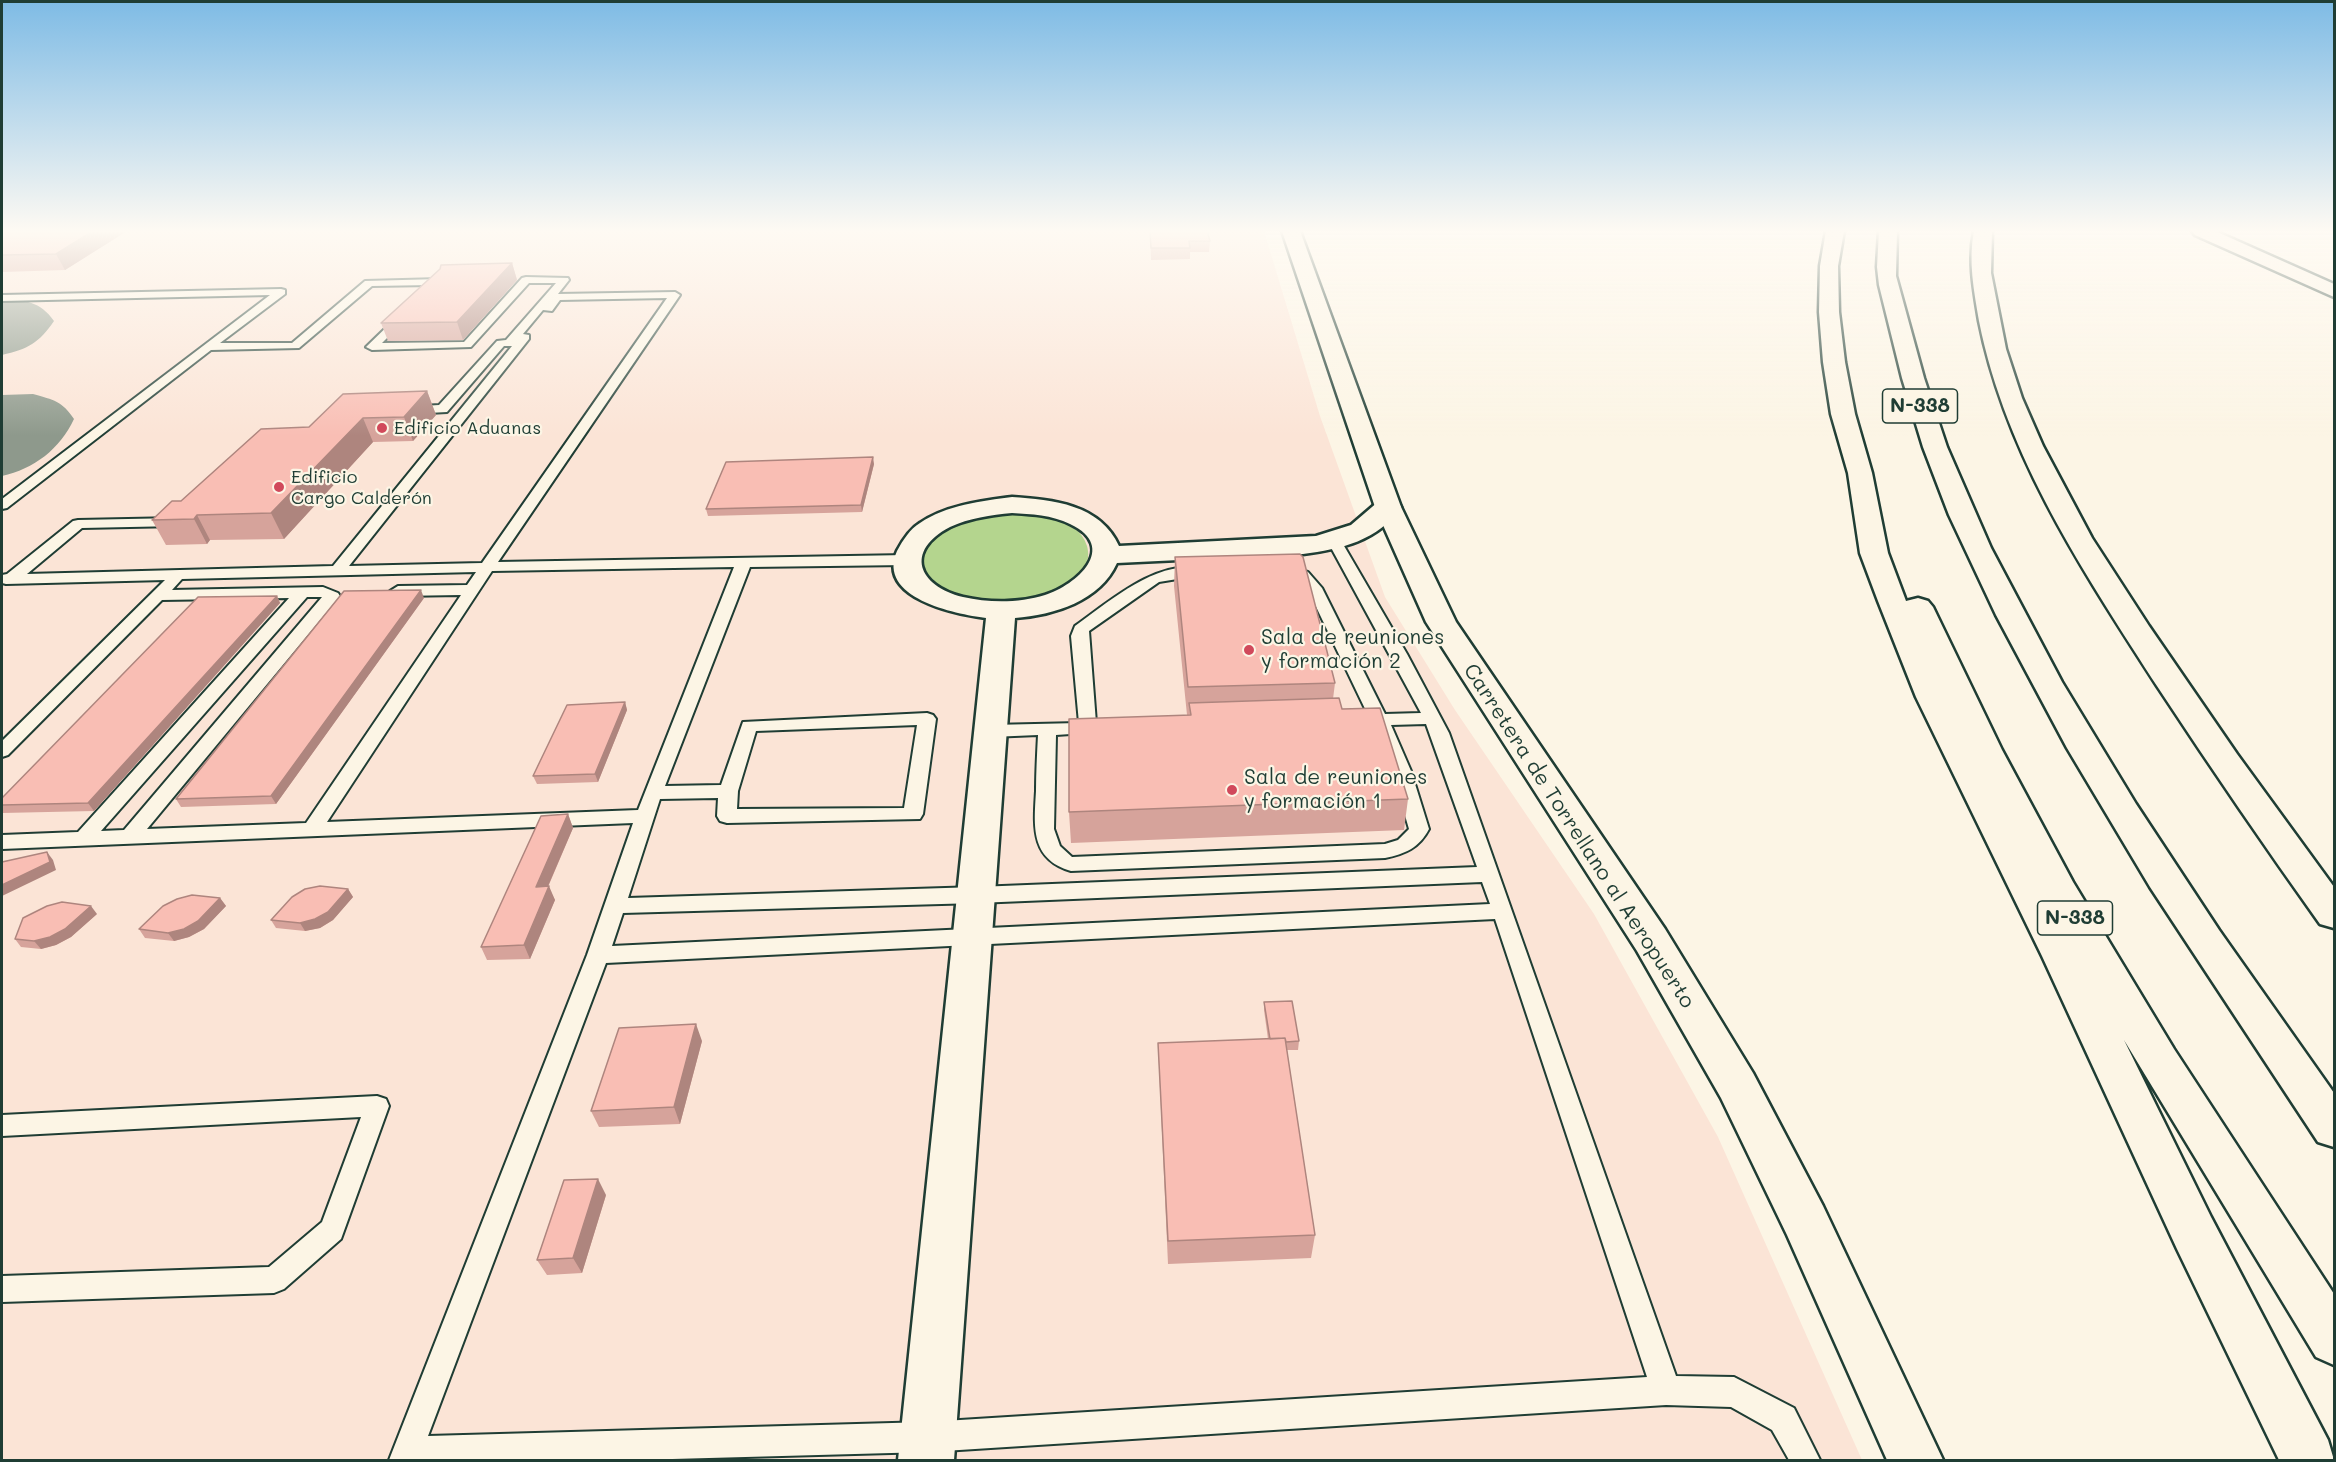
<!DOCTYPE html>
<meta charset="utf-8">
<style>
body{margin:0}
#map{position:relative;width:2336px;height:1462px;overflow:hidden;background:#fcf5e5;font-family:Mali,sans-serif}
canvas{display:block}
.frame{position:absolute;inset:0;border:3px solid #1f3d34;pointer-events:none}
</style>
<div id="map">
<canvas width="2336" height="1462"></canvas>
<div class="frame"></div>
</div>
<script>
const context = document.querySelector('canvas').getContext('2d');
context.lineJoin = 'round';
function fillPath(path, color) { context.fillStyle = color; context.fill(path, 'evenodd'); }
function stroke(path, color, width, dash) { context.strokeStyle = color; context.lineWidth = width; context.lineCap = dash ? 'butt' : 'round'; context.setLineDash(dash || []); context.stroke(path); }
function label(font, color, halo, rows, align = 'center') {
  context.font = font + ' Mali,sans-serif'; context.lineWidth = 4.5; context.setLineDash([]); context.textBaseline = 'middle'; context.strokeStyle = halo; context.fillStyle = color; for (const [text, x, y, turn = 0] of rows) {
    context.save(); context.translate(x, y); context.rotate((+turn || 0) * Math.PI / 180); context.textAlign = isNaN(turn) ? turn : align; if (halo) context.strokeText(text, 0, 0); context.fillText(text, 0, 0); context.restore();
  }
}
const built = new Path2D(`
 M2 231H1264L1320 416 1385 597 1455 710 1594 914 1718 1137 1862 1460H2Z`);
const green = new Path2D(`
 M1004 513C1030 514 1078 515 1087 546 1089 553 1089 561 1084 568 1062 604 988 605 953 593 940 589 923 579 922 564 920 527 977 517 1004 513Z`);
const taxiway = new Path2D(`
 M2 300C25 300 40 301 54 321 39 343 28 349 2 355Z
 M33 394C54 400 62 401 74 419 60 449 34 469 2 476V395Z`);
const lane = new Path2D(`
 M526 277 568 278 569 280 558 294 675 292 680 295 498 562 907 555 915 560 907 565 750 567 665 786 721 785 743 722 927 713 933 715 936 719 923 814 920 819 727 823 720 821 717 816 718 798 660 799 628 898 977 887 1477 867 1426 724 1391 725 1411 771 1429 829C1419 848 1405 854 1385 858L1071 871C1030 859 1034 826 1036 791 1036 773 1037 754 1038 735L991 737 985 735 982 731 985 727 991 725 1079 723 1071 636 1075 626C1109 602 1158 558 1202 569L1205 572 1202 575 1159 582 1089 631 1096 723 1103 728 1100 732 1056 735 1054 829 1060 846 1072 857 1385 844 1398 840 1409 829C1399 794 1389 759 1373 725L1365 724 1362 720 1368 715 1309 592 1298 578 1280 569 1288 564 1308 572 1322 588 1385 714 1421 713 1328 542 1335 538 1340 539 1407 654 1449 733 1676 1376 1734 1377 1794 1408 1820 1460H1789L1772 1430 1731 1407 1666 1405 928 1452 636 1460H389L587 955 633 823 2 849V835L78 832 289 598 162 600 8 755 2 757V741L165 580 6 584 2 583V575L7 574 73 521 78 520 178 518 185 522 178 526 82 528 27 574 333 566 512 346H504L447 412 410 414 404 410 406 407 439 405 497 341 506 340 556 283H529L471 347 372 350 366 347 398 316 402 315 407 318 382 343 464 342 522 278ZM667 298 482 563 349 566 529 339V335L523 334 543 310 552 311 560 300ZM734 567 638 810 327 822 492 571ZM476 572 467 585 398 586 390 591 398 596 461 595 306 823 147 829 340 596 338 593 323 587 172 590 182 579ZM307 597H322L124 830 101 831ZM917 725 904 808 737 809 738 791 756 731ZM1482 882 1490 904 612 946 623 913 977 903ZM1495 919 1647 1377 928 1422 428 1436 606 963Z
 M440 279 445 282 435 290 431 289V285L372 286 299 348 211 350 7 508 2 509V499L270 295 2 301V295L281 289 285 290V294L220 343H292L365 281Z
 M377 1096 386 1099 389 1106 341 1239 284 1289 274 1293 2 1302V1276L269 1267 322 1222 361 1117 2 1136V1115Z`);
const street = new Path2D(`
 M1974 231H1992L1991 273 2006 349 2022 398 2043 446 2092 538 2149 626 2237 754 2334 887V928L2320 924C2265 847 2211 768 2159 689 2085 574 2006 457 1979 321 1974 291 1968 261 1974 231Z
 M2192 231H2215L2334 284V297L2195 235Z
 M1012 497C1053 500 1100 504 1119 546L1316 536 1351 525 1379 501 1388 499 1397 501 1401 507C1378 541 1341 549 1303 554L1117 563C1100 601 1054 615 1015 618L954 1460H898L986 618C955 614 876 598 897 551 903 540 910 529 920 523 946 505 982 501 1012 497ZM1012 513C1031 514 1052 515 1070 524 1119 547 1077 585 1045 595 1020 603 989 603 963 597 918 586 904 551 950 527 969 518 991 515 1012 513Z`);
const secondary = new Path2D(`
 M1282 231H1300L1401 507 1456 622 1665 929 1753 1073 1823 1206 1943 1460H1887L1787 1235 1721 1098 1637 951 1426 622 1375 507Z`);
const highway = new Path2D(`
 M1826 231H1844L1838 266 1839 312 1845 362 1855 414 1872 473 1888 553 1906 601 1918 598 1928 601 1933 607 2002 750 2073 882 2174 1049 2334 1294V1365L2316 1357 2124 1040 2211 1217 2328 1440 2334 1460H2279L2177 1249 2042 956 1916 697 1878 601 1860 553 1848 473 1831 414 1823 362 1819 312 1820 266Z
 M1879 231H1897L1896 276 1924 378 1947 447 1991 548 2062 682 2136 804 2219 930 2334 1093V1147L2318 1142 2150 887 2067 748 1996 615 1949 515 1923 447 1902 378 1879 285 1877 267Z`);
const wall = new Path2D(`
 M5 231H127L65 270 2 272V233Z
 M1150 231H1207L1210 241 1209 252H1190V259L1151 260Z
 M512 263 517 280 463 340 388 341 381 323 440 269Z
 M427 391 436 415 413 441 373 442 284 539 210 540 207 544 166 545 152 520 181 501 309 427Z
 M874 464 862 512 708 516 706 509Z
 M1175 557 1335 683 1333 699 1408 799 1404 830 1071 843 1069 812 1187 715 1174 586Z
 M277 596 280 603 94 811 2 813V798Z
 M424 598 276 804 181 807 176 799Z
 M625 702 627 710 598 782 537 784 533 776Z
 M568 814 573 828 548 887 555 900 530 959 487 960 481 947Z
 M348 889 353 897 333 920 320 928 305 931 276 928 271 920Z
 M220 898 226 906 204 929 189 937 174 941 145 938 139 929Z
 M97 914 71 937 56 945 41 949 21 947 15 939Z
 M1264 1002 1299 1041 1298 1050H1287L1315 1235 1311 1258 1168 1264 1159 1067 1158 1043 1268 1039 1264 1010Z
 M702 1041 680 1124 599 1127 591 1111Z
 M606 1195 582 1273 547 1275 537 1260Z`);
const shadedWall = new Path2D(`
 M93 231H127L65 270 56 254Z
 M512 263 517 280 463 340 457 322Z
 M427 391 436 415 413 441 404 417Z
 M363 418 373 442 284 539 271 513Z
 M873 457 874 464 862 512 861 505Z
 M197 515 210 540 207 544 194 519Z
 M421 590 424 598 276 804 271 796Z
 M277 596 280 603 94 811 88 803Z
 M625 702 627 710 598 782 595 774Z
 M568 814 573 828 542 900 536 887Z
 M47 852 53 860 56 870 2 896V885Z
 M549 886 555 900 530 959 524 945Z
 M348 889 353 897 333 920 320 928 305 931 300 923Z
 M220 898 226 906 204 929 189 937 174 941 168 933Z
 M91 906 97 914 71 937 56 945 41 949 34 941Z
 M696 1024 702 1041 680 1124 674 1107Z
 M598 1179 606 1195 582 1273 573 1258Z`);
const building = new Path2D(`
 M5 231H93L56 254 2 255V233Z
 M1150 231H1207L1210 241H1189L1190 248H1151Z
 M512 263 457 322 381 323 440 269 441 265Z
 M427 391 404 417 363 418 271 513 197 515 194 519 152 520 172 501H181L261 429 309 427 343 394Z
 M873 457 861 505 706 509 726 462Z
 M1300 554 1303 557 1335 683 1188 687 1175 557Z
 M421 590 271 796 176 799 344 591Z
 M277 596 88 803 2 805V798L198 597Z
 M1339 698 1342 709 1380 708 1408 799 1069 812V719L1191 715 1189 703Z
 M625 702 595 774 533 776 567 705Z
 M568 814 536 887 549 886 524 945 481 947 541 816Z
 M47 852 50 862 2 885V862Z
 M320 886 348 889 328 912 315 919 300 923 271 920 292 897 305 889Z
 M192 895 220 898 198 921 184 929 168 933 139 929 163 906 177 899Z
 M62 902 91 906 65 929 50 937 34 941 15 939 23 918 47 906Z
 M1292 1001 1299 1041 1286 1042 1285 1038 1270 1039 1264 1002Z
 M696 1024 674 1107 591 1111 619 1028Z
 M1285 1038 1315 1235 1168 1241 1158 1043Z
 M598 1179 573 1258 537 1260 564 1180Z`);
const markers = [
 [382,428,6,"#d1495b"],
 [279,487,6,"#d1495b"],
 [1249,650,6,"#d1495b"],
 [1232,790,6,"#d1495b"]
];
const farPoinames = [
 ["Edificio Aduanas",394,428],
 ["Edificio",291,477],
 ["Cargo Calderón",291,498]
];
const shields = [
 [1920,406,75],
 [2075,918,75]
];
const shieldNames = [
 ["N-338",1920,406],
 ["N-338",2075,918]
];
const poiNames = [
 ["Sala de reuniones",1261,638],
 ["y formación 2",1261,662],
 ["Sala de reuniones",1244,778],
 ["y formación 1",1244,802]
];
const streetNames = [
 ["Carretera de Torrellano al Aeropuerto",1579,836,57]
];
fillPath(built, '#fbe4d6');
fillPath(green, '#b4d58e');
fillPath(taxiway, '#8e998c');
stroke(lane, '#1f3d34', 4);
stroke(street, '#1f3d34', 5);
stroke(secondary, '#1f3d34', 5);
stroke(highway, '#1f3d34', 5);
fillPath(lane, '#fcf5e5');
fillPath(street, '#fcf5e5');
fillPath(secondary, '#fcf5e5');
fillPath(highway, '#fcf5e5');
fillPath(wall, '#d6a39b');
fillPath(shadedWall, '#ae857e');
fillPath(building, '#f9beb4');
stroke(building, '#ae857e', 1.5);
const sky = context.createLinearGradient(0, 0, 0, 436);
sky.addColorStop(0, '#7ebbe5');
sky.addColorStop(0.53, '#fefaf3');
sky.addColorStop(1, '#fefaf300');
context.fillStyle = sky;
context.fillRect(0, 0, 2336, 436);
for (const [x, y, r, color] of markers) { const dot = new Path2D(); dot.arc(x, y, r, 0, 2 * Math.PI); context.fillStyle = color; context.fill(dot); stroke(dot, '#fcf5e5', 2); }
label('18px', '#1f3d34', '#fcf5e5', farPoinames, 'left');
for (const [x, y, w] of shields) { const box = new Path2D(); box.roundRect(x - w / 2, y - 17, w, 34, 4.5); context.fillStyle = '#fcf5e5'; context.fill(box); stroke(box, '#1f3d34', 1.5); }
label('bold 20px', '#1f3d34', null, shieldNames);
label('21px', '#1f3d34', '#fcf5e5', poiNames, 'left');
label('21px', '#1f3d34', '#fcf5e5', streetNames);
</script>
